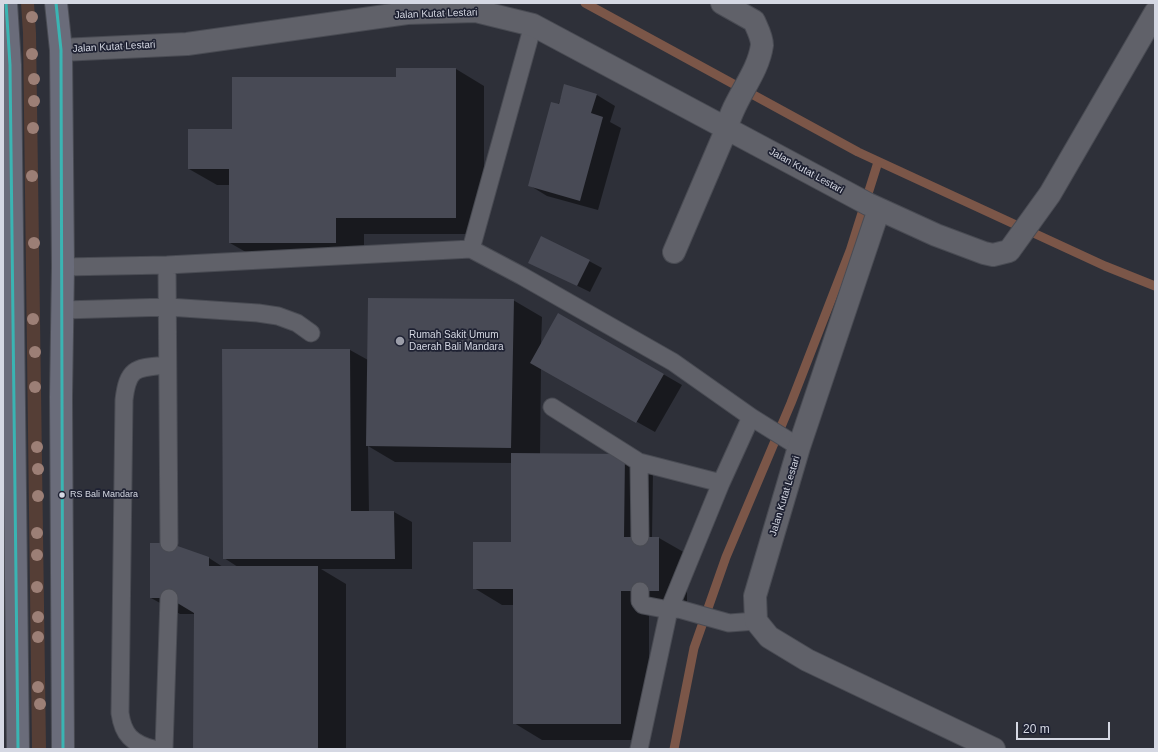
<!DOCTYPE html>
<style>
body{margin:0}
#map{position:relative;width:1158px;height:752px;overflow:hidden;background:#2e3039;font-family:Arial,sans-serif}
canvas{display:block}
.frame{position:absolute;inset:0;border:4px solid #d5d8e3;pointer-events:none}
.scale{position:absolute;left:1016px;top:722px;width:94px;height:18px;box-sizing:border-box;border:2px solid #d5d8e3;border-top:0;padding-left:5px;font-size:12px;line-height:14px;white-space:nowrap;color:#d5d8e3;-webkit-text-stroke:3px #1f2233;paint-order:stroke}
</style>
<div id="map">
<canvas width="1158" height="752"></canvas>
<div class="frame"></div>
<div class="scale">20 m</div>
</div>
<script>
const context = document.querySelector('canvas').getContext('2d');
context.lineJoin = 'round';
function fillPath(path, color) { context.fillStyle = color; context.fill(path, 'evenodd'); }
function stroke(path, color, width, dash) { context.strokeStyle = color; context.lineWidth = width; context.lineCap = dash ? 'butt' : 'round'; context.setLineDash(dash || []); context.stroke(path); }
function label(font, color, halo, rows, align = 'center') {
  context.font = font + ' Arial,sans-serif'; context.lineWidth = 3.5; context.setLineDash([]); context.textBaseline = 'middle'; context.strokeStyle = halo; context.fillStyle = color; for (const [text, x, y, turn = 0] of rows) {
    context.save(); context.translate(x, y); context.rotate((+turn || 0) * Math.PI / 180); context.textAlign = isNaN(turn) ? turn : align; if (halo) context.strokeText(text, 0, 0); context.fillText(text, 0, 0); context.restore();
  }
}
const green = new Path2D(`
 M21 3H34L36 33 46 749H32L23 33Z`);
const shadow = new Path2D(`
 M456 69 484 86V234H364V259H258L230 243V185H217L189 169 233 130 397 78Z
 M565 86 597 95 615 106 610 122 621 128 598 210 547 196 529 185Z
 M589 261 602 268 590 292 529 262Z
 M513 300 542 317 541 345 559 314 682 385 655 432 541 368 540 455H624L653 471 652 538H659L687 554V607H649V740H542L514 723V605H502L474 588 512 543V463L395 462 368 446 369 512H394L412 522V569H321L346 584V749H194L195 614H180L151 598 209 558 223 567H238L224 558 223 350H350L368 360Z`);
const stream = new Path2D(`
 M585 3 858 152 1105 266 1155 286
 M674 749 694 648 726 557 791 403 850 251 878 162`);
const building = new Path2D(`
 M396 68H456V218H336V243H229V169H188V129H232V77H396Z
 M564 84 597 94 591 113 603 117 580 201 528 186 551 102 559 104Z
 M541 236 590 260 577 286 528 263Z
 M368 298 514 299 511 448 366 446Z
 M558 313 664 374 636 423 530 363Z
 M222 349H350L351 511H394L395 559H223Z
 M511 453 625 454 624 537H659V591H621V724H513V589H473V542H511Z
 M150 543H169L209 557V566H318V749H193L194 613 169 598H150Z`);
const lane = new Path2D(`
 M471 249 533 25
 M167 265 169 543
 M63 267 167 265 471 249 522 276 673 362 751 417 721 483 669 610 639 749
 M63 310 168 307 258 313 278 316 297 323 311 333
 M552 407 639 462
 M751 417 799 447
 M640 537 639 462 721 483
 M640 591V601L643 605 669 610 679 609 729 623 756 621
 M153 749C132 743 123 735 120 713L124 400C128 366 137 368 167 365
 M164 749 169 598`);
const street = new Path2D(`
 M61 50 187 44 407 13 476 11 533 25 868 204 936 235 984 253 993 255 1009 251 1050 194 1155 13
 M879 209 799 447 755 596 756 621 769 637 807 660 994 749
 M674 252 727 128C733 99 758 75 762 45 762 37 757 28 754 21L722 3`);
const highway = new Path2D(`
 M6 3 10 65 18 749
 M56 3 61 50 63 267 61 397 63 749`);
const bus1 = new Path2D(`
 M6 3 10 65 18 749
 M56 3 61 50 63 749`);
const trees = [
 [32,17],
 [32,54],
 [34,79],
 [34,101],
 [33,128],
 [32,176],
 [34,243],
 [33,319],
 [35,352],
 [35,387],
 [37,447],
 [38,469],
 [38,496],
 [37,533],
 [37,555],
 [37,587],
 [38,617],
 [38,637],
 [38,687],
 [40,704]
];
const markers = [
 [400,341,5,"#9b9da8"],
 [62,495,3.5,"#d5d8e3"]
];
const busNames = [
 ["RS Bali Mandara",70,495]
];
const streetNames = [
 ["Jalan Kutat Lestari",436,14,-2],
 ["Jalan Kutat Lestari",114,47,-3],
 ["Jalan Kutat Lestari",806,171,29],
 ["Jalan Kutat Lestari",785,496,-73]
];
const poiNames = [
 ["Rumah Sakit Umum",409,335],
 ["Daerah Bali Mandara",409,347]
];
fillPath(green, '#553e36');
fillPath(shadow, '#0007');
stroke(stream, '#7b5648', 9);
fillPath(building, '#484a55');
stroke(lane, '#494b53', 19);
stroke(street, '#494b53', 24);
stroke(highway, '#494b53', 24);
stroke(lane, '#606169', 17);
stroke(street, '#606169', 22);
stroke(highway, '#6a6c7a', 22);
stroke(bus1, '#3ab5b3', 3);
context.fillStyle = '#9c7f76';
for (const [x, y] of trees) { context.beginPath(); context.arc(x, y, 6, 0, 2 * Math.PI); context.fill(); }
for (const [x, y, r, color] of markers) { const dot = new Path2D(); dot.arc(x, y, r, 0, 2 * Math.PI); context.fillStyle = color; context.fill(dot); stroke(dot, '#1f2233', 1.5); }
label('9px', '#d5d8e3', '#1f2233', busNames, 'left');
label('10px', '#d5d8e3', '#1f2233', streetNames);
label('10px', '#d5d8e3', '#1f2233', poiNames, 'left');
</script>
